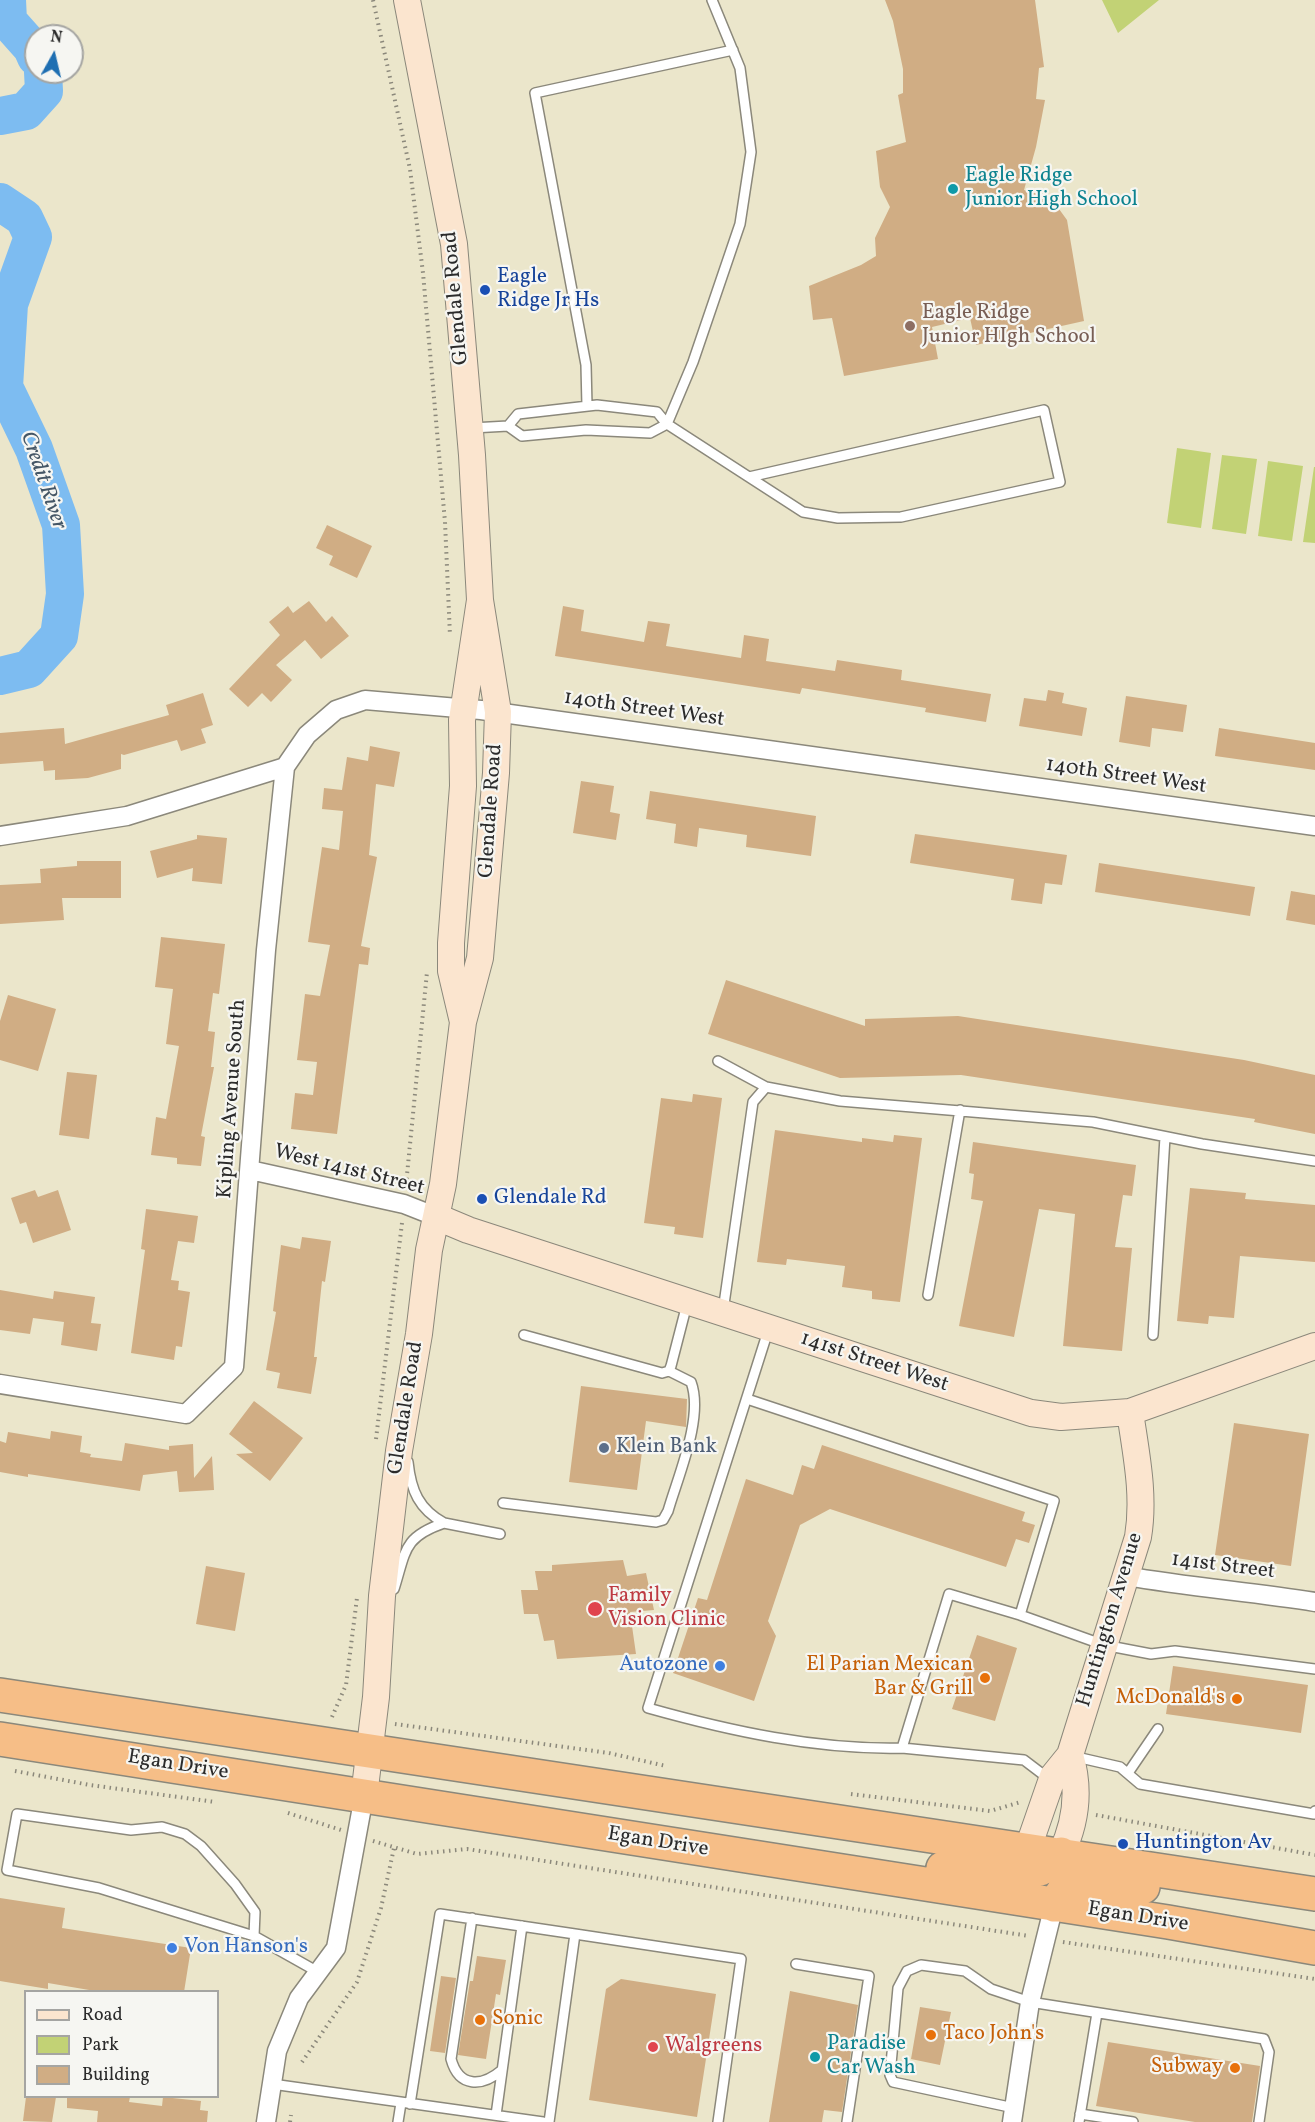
<!DOCTYPE html>
<style>
body{margin:0}
#map{position:relative;width:1315px;height:2122px;overflow:hidden;background:#ebe6cb;font-family:Vollkorn,serif}
canvas{display:block}
.legend{position:absolute;left:24px;top:1990px;width:195px;height:108px;box-sizing:border-box;background:#f6f6f2;border:2px solid #a5a5a2;margin:0;padding:8px 10px;list-style:none;font-size:18px;color:#2b2b2b}
.legend li{display:flex;align-items:center;gap:12px;height:30px}
.legend b{width:30px;border:2px solid #a5a5a2}
.north{position:absolute;left:24px;top:24px;width:60px;height:60px;box-sizing:border-box;background:#f6f6f2;border:2px solid #a5a5a2;border-radius:50%;rotate:8deg;font-size:16px;font-weight:700;line-height:24px;text-align:center;color:#2b2b2b}
.north::after{content:'';display:block;margin:auto;width:21px;height:27px;background:#1f6fb2;clip-path:polygon(50% 0,100% 100%,50% 72%,0 100%)}
</style>
<div id="map">
<canvas width="1315" height="2122"></canvas>
<ul class="legend">
<li><b style="height:8px;background:#fbe5cf"></b>Road</li>
<li><b style="height:16px;background:#c2d275"></b>Park</li>
<li><b style="height:16px;background:#d0ad84"></b>Building</li>
</ul>
<div class="north">N</div>
</div>
<script>
const context = document.querySelector('canvas').getContext('2d');
context.lineJoin = 'round';
function fillPath(path, color) { context.fillStyle = color; context.fill(path, 'evenodd'); }
function stroke(path, color, width, dash) { context.strokeStyle = color; context.lineWidth = width; context.lineCap = dash ? 'butt' : 'round'; context.setLineDash(dash || []); context.stroke(path); }
function label(font, color, halo, rows, align = 'center') {
  context.font = font + ' Vollkorn,serif'; context.lineWidth = 4.5; context.setLineDash([]); context.textBaseline = 'middle'; context.strokeStyle = halo; context.fillStyle = color; for (const [text, x, y, turn = 0] of rows) {
    context.save(); context.translate(x, y); context.rotate((+turn || 0) * Math.PI / 180); context.textAlign = isNaN(turn) ? turn : align; if (halo) context.strokeText(text, 0, 0); context.fillText(text, 0, 0); context.restore();
  }
}
const green = new Path2D(`
 M1102 0H1159L1118 33Z
 M1177 448 1211 453 1201 528 1167 523Z
 M1222 455 1257 459 1246 534 1212 529Z
 M1268 461 1303 466 1292 541 1258 536Z
 M1314 467H1315V543L1303 542Z`);
const river = new Path2D(`
 M7 0 8 21 32 48 36 57
 M0 116 26 111 44 91 43 72
 M0 202 24 218 33 237 9 304 4 387 34 449 61 525 65 594 59 636 29 669 0 676`);
const building = new Path2D(`
 M885 0H1035L1044 67 1039 68 1036 99 1045 100 1036 147 1024 190 1051 198 1067 220 1084 321 976 345 970 318 932 327 938 359 844 376 832 318 813 320 809 286 861 265 876 256 875 238 890 207 880 187 876 151 906 142 898 95 903 93V69L893 21Z
 M327 525 372 546 357 578 329 565 333 556 316 548Z
 M309 601 326 622 332 616 349 636 321 659 305 640 276 665 292 680 271 702 262 693 248 707 229 689 280 635 269 622 288 606 293 613Z
 M563 606 584 610 581 631 644 642 648 621 670 624 666 646 741 658 744 635 769 639 766 661 835 671 837 660 902 670 901 680 991 694 986 722 925 712 926 708 802 688 800 694 555 656Z
 M1048 690 1064 693 1062 703 1087 708 1082 736 1019 726 1024 698 1046 701Z
 M203 693 213 725 201 729 206 743 181 751 177 740 124 755 121 754V769L88 778 55 780V770L44 771 43 761 0 764V733L64 728 65 744 169 715 166 705Z
 M1126 696 1187 705 1183 732 1152 728 1150 747 1119 742Z
 M1219 728 1315 743V770L1215 756Z
 M370 746 400 752 394 787 376 784 369 855 377 857 361 946 370 948 368 965 359 964 337 1134 291 1129 295 1093 313 1095 317 1062 297 1060 305 994 320 996 330 945 308 942 322 847 339 850 343 811 322 809 324 788 342 790 347 757 368 761Z
 M581 781 614 786 610 812 620 814 616 840 573 833Z
 M650 791 816 816 811 856 746 847 747 835 699 828 697 847 674 843 676 824 646 819Z
 M915 834 1067 855 1062 885 1045 883 1042 904 1011 900 1014 879 910 863Z
 M197 835 227 838 222 884 192 881 193 868 157 878 150 851 197 839Z
 M77 861H121V898H62L64 920 0 924V885L41 883 40 869 77 866Z
 M1099 863 1255 887 1250 916 1095 892Z
 M1291 891 1315 895V925L1286 920Z
 M161 937 225 944 219 994 213 993 208 1031 215 1032 211 1067H214L201 1136 205 1137 201 1166 177 1164V1158L151 1155 156 1117 166 1119 179 1046 166 1044 173 989 155 987Z
 M726 980 865 1026V1019L958 1016 1244 1060 1315 1075V1134L1254 1122 1255 1119 961 1075 840 1078 708 1034Z
 M8 995 56 1009 38 1071 0 1060V1021Z
 M67 1072 97 1075 89 1139 59 1135Z
 M693 1094 722 1098 703 1238 674 1234 675 1227 644 1223 661 1098 692 1102Z
 M775 1130 862 1142V1138L893 1142 894 1135 922 1138 900 1302 872 1299V1291L842 1287 845 1266 787 1259 786 1265 757 1262Z
 M973 1142 1136 1165 1132 1196 1123 1195 1115 1247 1132 1248 1122 1351 1063 1346 1075 1214 1039 1209 1014 1337 959 1326 983 1201 971 1199 974 1174 969 1173Z
 M1190 1188 1246 1193 1245 1199 1315 1205V1262L1240 1256 1234 1318 1209 1316 1208 1324 1177 1321Z
 M35 1190 38 1197 58 1190 71 1230 33 1243 26 1222 20 1224 11 1198Z
 M146 1209 198 1216 194 1243 178 1241 171 1280 179 1281 178 1290 190 1292 182 1347 176 1346 174 1360 131 1353 145 1250 141 1249Z
 M302 1237 331 1241 325 1282 322 1281 314 1357H317L311 1394 277 1388 280 1373 266 1370 276 1312 273 1311 281 1245 300 1249Z
 M0 1290 53 1299 54 1291 95 1297 91 1323 101 1324 97 1351 61 1345 64 1322 33 1318 30 1334 0 1330Z
 M581 1386 687 1399 686 1427 646 1421 637 1490 569 1482Z
 M254 1401 303 1438 270 1481 236 1454 253 1453 229 1434Z
 M1234 1423 1309 1434 1291 1566 1215 1555Z
 M51 1431 82 1436 80 1452 91 1454 90 1457 122 1461 125 1443 169 1450V1446L193 1444 194 1478 212 1456 214 1490 179 1492 177 1471 143 1475 140 1491 28 1474V1477L0 1472V1441L6 1443 8 1432 50 1439Z
 M822 1445 1025 1512 1022 1521 1035 1525 1029 1543 1016 1539 1006 1567 830 1509 800 1525 768 1621 776 1636 754 1701 673 1673 698 1598 707 1600 746 1479 793 1495 802 1465 814 1469Z
 M623 1560 627 1576 646 1573 654 1610 630 1612 636 1654 557 1659 554 1640 544 1641 538 1614H524L521 1590H538L535 1571H552V1565Z
 M206 1566 245 1573 235 1631 196 1624Z
 M977 1635 1017 1648 995 1721 952 1709Z
 M1173 1666 1308 1685 1301 1733 1166 1714Z
 M0 1898 65 1908 62 1928 191 1948 184 1992H101L48 1983V1989L0 1981Z
 M477 1956 506 1960 500 1995 496 1994 486 2059 458 2055 470 1981H473Z
 M441 1976 456 1978 445 2053 430 2051Z
 M621 1979 716 1994 697 2117 589 2100 606 1989Z
 M790 1991 858 2005 842 2112 824 2110 822 2122H769Z
 M920 2007 951 2012 940 2065 911 2059Z
 M1108 2042 1260 2066 1252 2122H1195L1096 2106Z
 M26 2097H56L52 2122 23 2121Z
 M67 2097H130L129 2102 162 2106 163 2097 201 2101 200 2110 208 2111 207 2122H97L98 2111 67 2108Z`);
const path = new Path2D(`
 M373 0 410 169 423 273 445 522 450 636
 M406 1185 427 972
 M376 1439 402 1223
 M332 1717 346 1685 357 1598
 M395 1724 609 1753 666 1766
 M15 1771 90 1785 215 1802
 M851 1794 990 1811 1021 1802
 M288 1813 341 1830
 M1096 1815 1315 1855
 M373 1841 417 1854 467 1849 1029 1936
 M1063 1942 1315 1979
 M302 2062 357 1982 381 1908 394 1848
 M290 2122 291 2115`);
const lane = new Path2D(`
 M712 0 740 68 751 152 740 224 693 362 667 424 803 512 838 518 901 517 1060 482 1044 410 749 477
 M587 406 586 365 535 93 733 50
 M472 428 508 426 522 436 586 430 650 433 667 424 657 412 597 405 518 414 508 426
 M718 1061 766 1087 840 1101 1093 1122 1202 1144 1315 1161
 M928 1295 960 1110
 M723 1311 753 1102 766 1087
 M524 1335 662 1373 669 1371 671 1366 687 1304
 M1153 1335 1165 1137
 M747 1399 1054 1501 1020 1615 949 1594 902 1748C817 1750 730 1731 648 1708L768 1331
 M503 1503 656 1522 663 1520 668 1511C678 1476 704 1417 691 1382L669 1371
 M444 1523 500 1534
 M394 1589C406 1551 403 1537 444 1523 419 1509 411 1491 408 1462
 M1020 1615 1104 1645 1151 1654 1175 1651 1315 1669
 M902 1748 1024 1760 1049 1779
 M1072 1756 1120 1767 1140 1784 1314 1814 1315 1811
 M1128 1773 1158 1729
 M472 1918 451 2059C459 2088 482 2087 502 2070
 M254 1936 255 1912 235 1884 201 1846 185 1834 162 1827 131 1830 17 1814 7 1870 99 1888 254 1936 318 1972
 M796 1964 869 1976 847 2122
 M272 2084 543 2122
 M410 2104 440 1914 575 1934
 M1014 2108 893 2082 890 2075 898 1988 907 1971 921 1965 965 1971 991 1989 1030 2002 1264 2039 1269 2052 1259 2122
 M1080 2114 1133 2122
 M496 2115 522 1926
 M398 2122 401 2103
 M549 2122 575 1934 741 1959 718 2122
 M1079 2122 1097 2013`);
const street = new Path2D(`
 M0 836 127 816 285 767 307 735 336 710 365 700 481 710 1315 826
 M250 1170 404 1204 437 1217
 M0 1384 186 1414 234 1367 266 950 285 767
 M1126 1576C1189 1587 1252 1592 1315 1602
 M266 2122 277 2051 299 1998 336 1948 364 1796
 M1012 2122 1030 2002 1054 1905`);
const secondary = new Path2D(`
 M407 0 454 244 472 455 480 600 498 712 496 773 480 958 463 1022 451 971V943L463 786 462 720 480 600
 M437 1217 468 1230 1031 1413 1061 1417 1130 1412 1315 1346
 M364 1796 376 1697 382 1596 399 1451 419 1334 429 1250 443 1184 463 1022
 M1028 1848 1053 1776 1070 1755 1138 1537C1145 1495 1136 1454 1130 1412
 M1061 1854C1077 1821 1080 1789 1070 1755`);
const highway = new Path2D(`
 M0 1695C438 1764 877 1824 1315 1894
 M0 1739 1168 1922 1315 1948
 M943 1868 1024 1872 1040 1869 1061 1854
 M1054 1905 1065 1889 1078 1883 1143 1887`);
const markers = [
 [953,189,6,"#0f9aa8"],
 [485,290,6,"#1a4fb4"],
 [910,326,6,"#8d6e63"],
 [482,1199,6,"#1a4fb4"],
 [604,1448,6,"#5c6f8a"],
 [595,1609,8,"#e0444e"],
 [720,1666,6,"#3f7fe0"],
 [985,1678,6,"#e8710a"],
 [1237,1699,6,"#e8710a"],
 [1123,1844,6,"#1a4fb4"],
 [172,1948,6,"#3f7fe0"],
 [480,2020,6,"#e8710a"],
 [931,2035,6,"#e8710a"],
 [653,2047,6,"#e0444e"],
 [815,2057,6,"#0f9aa8"],
 [1235,2068,6,"#e8710a"]
];
const cultureNames = [
 ["Eagle Ridge",965,177],
 ["Junior High School",965,201],
 ["Paradise",827,2045],
 ["Car Wash",827,2069]
];
const transitNames = [
 ["Eagle",497,278],
 ["Ridge Jr Hs",497,302],
 ["Glendale Rd",494,1199],
 ["Huntington Av",1135,1844]
];
const streetNames = [
 ["Glendale Road",457,298,-95],
 ["140th Street West",644,710,8],
 ["140th Street West",1126,777,8],
 ["Glendale Road",492,811,-86],
 ["Kipling Avenue South",233,1099,-86],
 ["West 141st Street",349,1171,14],
 ["141st Street West",874,1363,18],
 ["Glendale Road",407,1408,-81],
 ["141st Street",1223,1567,7],
 ["Huntington Avenue",1111,1620,-73],
 ["Egan Drive",178,1766,9],
 ["Egan Drive",658,1843,9],
 ["Egan Drive",1138,1918,9]
];
const educationNames = [
 ["Eagle Ridge",922,314],
 ["Junior HIgh School",922,338]
];
const serviceNames = [
 ["Klein Bank",616,1448]
];
const healthNames = [
 ["Family",608,1597],
 ["Vision Clinic",608,1621],
 ["Walgreens",665,2047]
];
const shopNames = [
 ["Autozone",708,1666],
 ["Von Hanson's",184,1948,"left"]
];
const foodNames = [
 ["El Parian Mexican",973,1666],
 ["Bar & Grill",973,1690],
 ["McDonald's",1225,1699],
 ["Sonic",492,2020,"left"],
 ["Taco John's",943,2035,"left"],
 ["Subway",1223,2068]
];
const waterNames = [
 ["Credit River",42,481,71]
];
fillPath(green, '#c2d275');
stroke(river, '#7dbcf1', 38);
fillPath(building, '#d0ad84');
stroke(lane, '#8b887b', 12);
stroke(street, '#8b887b', 21);
stroke(secondary, '#8b887b', 28);
stroke(highway, '#8b887b', 36);
stroke(path, '#8b887b', 4, [1.5, 4.5]);
stroke(lane, '#fff', 9);
stroke(street, '#fff', 18);
stroke(secondary, '#fbe5cf', 26);
stroke(highway, '#f6be87', 33);
for (const [x, y, r, color] of markers) { const dot = new Path2D(); dot.arc(x, y, r, 0, 2 * Math.PI); context.fillStyle = color; context.fill(dot); stroke(dot, '#f6f6f2', 2); }
label('21px', '#0d838f', '#f6f6f2', cultureNames, 'left');
label('21px', '#164399', '#f6f6f2', transitNames, 'left');
label('21px', '#2b2b2b', '#f6f6f2', streetNames);
label('21px', '#785e54', '#f6f6f2', educationNames, 'left');
label('21px', '#4e5e75', '#f6f6f2', serviceNames, 'left');
label('21px', '#be3a42', '#f6f6f2', healthNames, 'left');
label('21px', '#366cbe', '#f6f6f2', shopNames, 'right');
label('21px', '#c56008', '#f6f6f2', foodNames, 'right');
label('italic 22px', '#445666', '#f6f6f2', waterNames);
</script>
